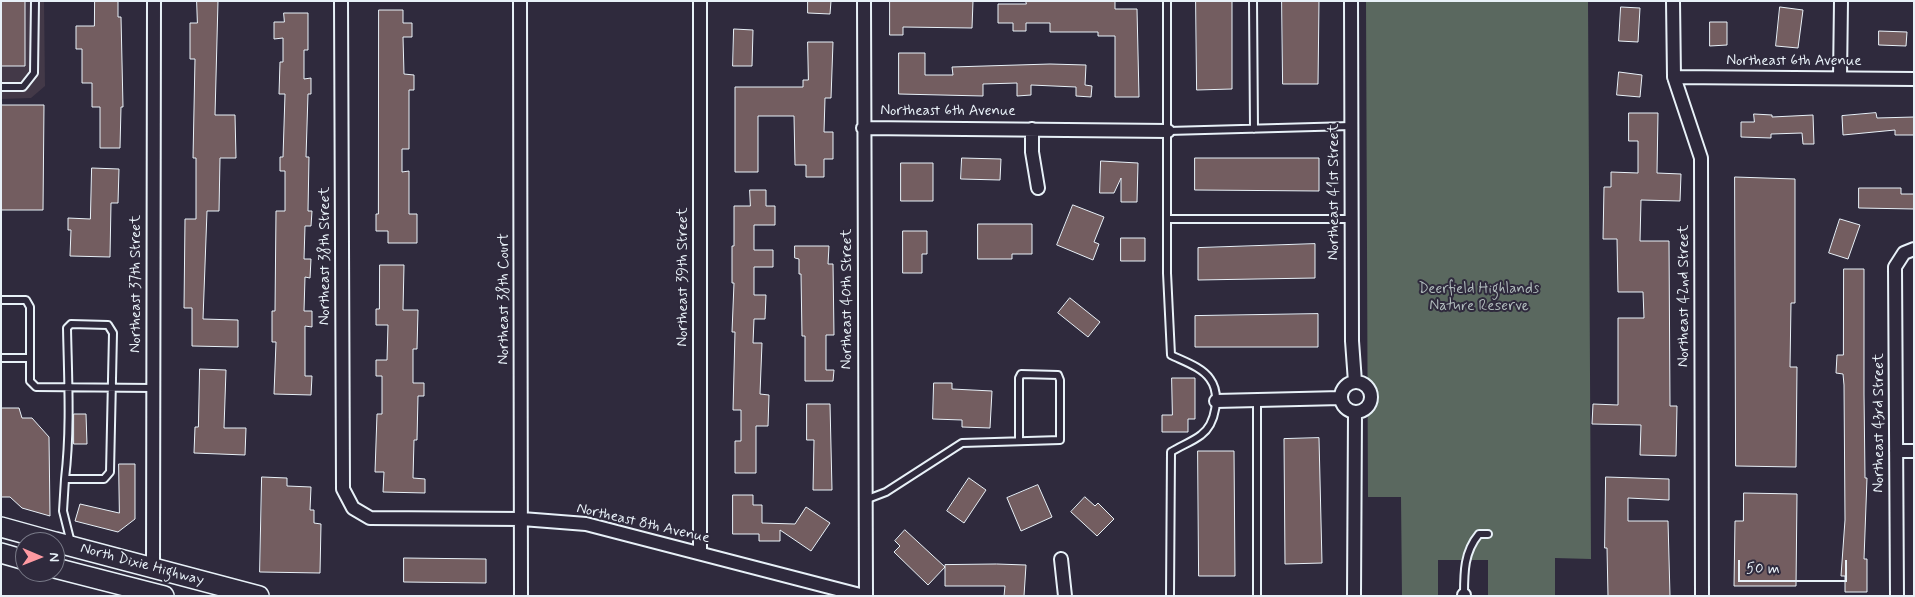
<!DOCTYPE html>
<style>
body{margin:0}
#map{position:relative;width:1915px;height:597px;overflow:hidden;background:#2f2a3d;font-family:Mynerve,sans-serif}
canvas{display:block}
.frame{position:absolute;inset:0;border:2px solid #e8f1f8;pointer-events:none}
.north{position:absolute;left:15px;top:532px;width:50px;height:50px;box-sizing:border-box;background:#2f2a3d;border:1px solid #797a88;border-radius:50%;rotate:91deg;font-size:14px;font-weight:700;line-height:20px;text-align:center;color:#e8f1f8}
.north::after{content:'';display:block;margin:auto;width:18px;height:22px;background:#ff9aa2;clip-path:polygon(50% 0,100% 100%,50% 72%,0 100%)}
.scale{position:absolute;left:1738px;top:560px;width:109px;height:22px;box-sizing:border-box;border:2px solid #e8f1f8;border-top:0;padding-left:6px;font-size:15px;line-height:18px;white-space:nowrap;color:#e8f1f8;-webkit-text-stroke:4px #2f2a3d;paint-order:stroke}
</style>
<div id="map">
<canvas width="1915" height="597"></canvas>
<div class="frame"></div>
<div class="north">N</div>
<div class="scale">50 m</div>
</div>
<script>
const context = document.querySelector('canvas').getContext('2d');
context.lineJoin = 'round';
function fillPath(path, color) { context.fillStyle = color; context.fill(path, 'evenodd'); }
function stroke(path, color, width, dash) { context.strokeStyle = color; context.lineWidth = width; context.lineCap = dash ? 'butt' : 'round'; context.setLineDash(dash || []); context.stroke(path); }
function label(font, color, halo, rows, align = 'center') {
  context.font = font + ' Mynerve,sans-serif'; context.lineWidth = 4; context.setLineDash([]); context.textBaseline = 'middle'; context.strokeStyle = halo; context.fillStyle = color; for (const [text, x, y, turn = 0] of rows) {
    context.save(); context.translate(x, y); context.rotate((+turn || 0) * Math.PI / 180); context.textAlign = isNaN(turn) ? turn : align; if (halo) context.strokeText(text, 0, 0); context.fillText(text, 0, 0); context.restore();
  }
}
const built = new Path2D(`
 M1 1H44L45 86 31 98 1 99Z`);
const green = new Path2D(`
 M1366 1H1588L1591 559 1555 558V596H1488V560H1438V596H1402L1401 497H1368Z`);
const building = new Path2D(`
 M1 1H25V66H1Z
 M95 1H118V17H121L123 107H121L120 148H100V107H92V83H82V49H76V26H94Z
 M197 1H218L215 115H235L236 158H220L219 211H207L203 319 238 320V347L192 346V308H184L185 219H196V158H193L195 59H190V23H197Z
 M808 1H831L830 14 808 13Z
 M890 1H973L972 28 903 27V35H890Z
 M1026 1H1115V9H1137L1139 97H1115V36H1098V32H1050V23H1026V31H1013V23H998V4H1026Z
 M1196 1H1232V89L1197 90Z
 M1282 1H1319L1318 84H1283Z
 M1621 7 1640 8 1638 42 1619 41Z
 M1780 7 1803 10 1798 48 1776 46Z
 M379 10H403V23H412V37H403L404 74 414 75V90H409V149H402V172L409 171V214H417V243H388V231H376V214H378Z
 M284 13H308V50H304V79L311 78V94H308L306 157H309L308 211H312L311 226H305L304 259H311L310 278 305 277 304 311H312V327L305 326V376H312L311 395 274 394 276 342H272V311H275L276 211H285V171H280V157H283L285 94H279L280 62H283V38L274 39V22H284Z
 M1710 22H1727V45L1710 46Z
 M734 29 753 30 752 66H733Z
 M1879 31 1907 32 1906 46 1879 45Z
 M808 42H833L831 98H825L824 132H833V159H824V177H806V165H795L794 116H758V172H735V87H803V80H808Z
 M899 53H925V75H953L952 67 1050 64 1086 65 1085 85 1092 86 1091 97 1076 96V87L1031 85V95L1017 96V83L983 84V96L899 94Z
 M1619 72 1642 75 1640 97 1617 95Z
 M1 105H44L43 210H1Z
 M1629 113H1658L1657 173 1681 174 1680 201 1641 200 1640 241H1669L1670 406H1677L1676 456 1640 455 1641 425 1592 424 1593 404 1618 405V318H1644L1643 292H1618L1617 239H1603L1604 187H1611V172L1638 173V141H1629Z
 M1876 113 1877 118 1914 117V135H1895V130L1843 135 1842 116Z
 M1754 114 1772 115V117L1813 115 1814 144H1803L1802 133 1771 134V138L1741 137V122H1754Z
 M962 158 1001 159 1000 180 961 179Z
 M1195 158H1319V191L1195 190Z
 M1101 161 1138 163 1137 202H1121V178L1114 193H1100Z
 M901 163H933V201H901Z
 M92 168 119 169 118 203H111L110 257 70 256 71 230H68V218L90 219Z
 M1735 177 1795 179V303H1791L1790 367H1797L1796 467 1736 466Z
 M1859 188H1901V194H1914V209L1859 208Z
 M750 190H766V206H775V225H754V250H773V267H754V295H766L765 319H754L753 343H762L760 394 769 395 768 426H756V473H735V441H741V410H733L735 332H732L734 283H732V246H734V206H750Z
 M1073 205 1104 217 1094 242 1099 244 1093 260 1057 245Z
 M1840 219 1860 225 1848 259 1829 253Z
 M978 224H1032V254H1012V259H978Z
 M903 231H927V254H922V273H903Z
 M1121 238H1145V261H1121Z
 M1315 244V278L1198 280V248Z
 M795 246H829L828 264H833L834 335H826V370H834L833 381H805V336H802L801 274H799V259L795 258Z
 M380 265H404L403 310H418L417 349H413V383H424V396H418L417 440H414L413 478 425 479V493L383 492 384 472H375L377 414H382V376H376V360H387L388 325H376V309H379Z
 M1844 269H1864V394L1865 478H1867L1864 559H1867V592H1845V576H1841L1845 520 1844 385 1843 374 1836 373 1837 355H1843Z
 M1070 298 1100 322 1088 337 1058 313Z
 M1318 314V347H1195V316Z
 M200 369 226 370 224 428H246L245 455 194 453 195 427H198Z
 M1172 378H1195V419H1188V432H1162V415H1172Z
 M934 383H952V389L992 391 990 428 962 427V420L933 419Z
 M807 404H830L832 490H813L814 440H807Z
 M1 408H19L22 418H32L49 437 50 516 22 508 10 497H1Z
 M74 414H86L87 444H74Z
 M1319 438 1322 563 1285 564 1284 439Z
 M1198 451H1234L1235 576H1199Z
 M119 464H135V519L118 532 75 521 80 504 119 513Z
 M262 477 287 478V486L311 487 310 510H314V523L321 524 320 573 260 572Z
 M1606 477 1669 479V500L1628 498V521H1668L1670 596H1608L1607 548H1605Z
 M969 478 986 490 964 523 947 511Z
 M1038 485 1052 517 1021 531 1007 498Z
 M1744 493 1797 494 1796 586H1734L1735 521H1743Z
 M733 495H753V505H762V523L795 524 806 507 830 523 811 551 780 530V541H759V534H733Z
 M1085 497 1095 506 1098 503 1114 519 1097 536 1071 512Z
 M905 530 945 567 928 585 894 552 900 546 895 541Z
 M404 558 486 559V583L404 582Z
 M997 564 1026 565 1024 596H1004L1005 586H945V565Z`);
const lane = new Path2D(`
 M1167 1V273L1171 355C1183 361 1202 367 1210 379 1221 394 1216 424 1201 435 1192 442 1180 446 1171 452L1170 596
 M1253 1 1254 129
 M1 87H23L34 73 35 1
 M1168 131 1351 126
 M1168 219H1351
 M1 300H26L30 307V381L36 387 153 388
 M71 324 108 325 113 333 110 472 104 479H65C71 429 68 378 67 328Z
 M1 358H30
 M1257 400V596
 M65 479 63 511 71 543
 M865 500 886 492 962 443 1060 440V380L1058 375 1021 374 1019 378V441
 M1464 595C1464 572 1464 552 1479 534H1488`);
const street = new Path2D(`
 M341 1 343 489 353 508 370 518 522 519 586 524 864 596
 M520 1 521 596
 M864 1 866 596
 M1351 1 1352 341 1355 382
 M1673 1 1674 77 1701 158 1702 596
 M1674 77 1914 79
 M1840 78 1841 1
 M863 128 1168 131
 M1032 129V152L1038 188
 M1341 397a15 15 0 1 1 30 0a15 15 0 1 1-30 0Z
 M1216 401 1341 398
 M1896 451H1914
 M700 553V1
 M1061 559 1065 596
 M153 566 154 1
 M1354 596 1355 412
 M1464 596V595
 M1897 596 1895 267 1904 253 1914 249`);
const secondary = new Path2D(`
 M1 527 55 542
 M55 542 259 596
 M1 553 25 560
 M55 568 164 596`);
const streetNames = [
 ["Northeast 6th Avenue",1794,62],
 ["Northeast 6th Avenue",948,112],
 ["Northeast 41st Street",1335,192,-90],
 ["Northeast 38th Street",326,256,-90],
 ["Northeast 39th Street",684,277,-90],
 ["Northeast 37th Street",137,284,-90],
 ["Northeast 42nd Street",1685,296,-90],
 ["Northeast 38th Court",505,299,-90],
 ["Northeast 40th Street",848,299,-90],
 ["Northeast 43rd Street",1880,423,-90],
 ["Northeast 8th Avenue",643,524,13],
 ["North Dixie Highway",142,565,15]
];
const parkNames = [
 ["Deerfield Highlands",1479,290],
 ["Nature Reserve",1479,307]
];
fillPath(built, '#433948');
fillPath(green, '#5a685f');
fillPath(building, '#735d60');
stroke(building, '#e8f1f8', 1);
stroke(lane, '#e8f1f8', 10);
stroke(street, '#e8f1f8', 16);
stroke(secondary, '#e8f1f8', 22);
stroke(lane, '#2f2a3d', 6);
stroke(street, '#2f2a3d', 12);
stroke(secondary, '#2f2a3d', 19);
label('15px', '#e8f1f8', '#2f2a3d', streetNames);
label('15px', '#afbabb', '#2f2a3d', parkNames);
</script>
